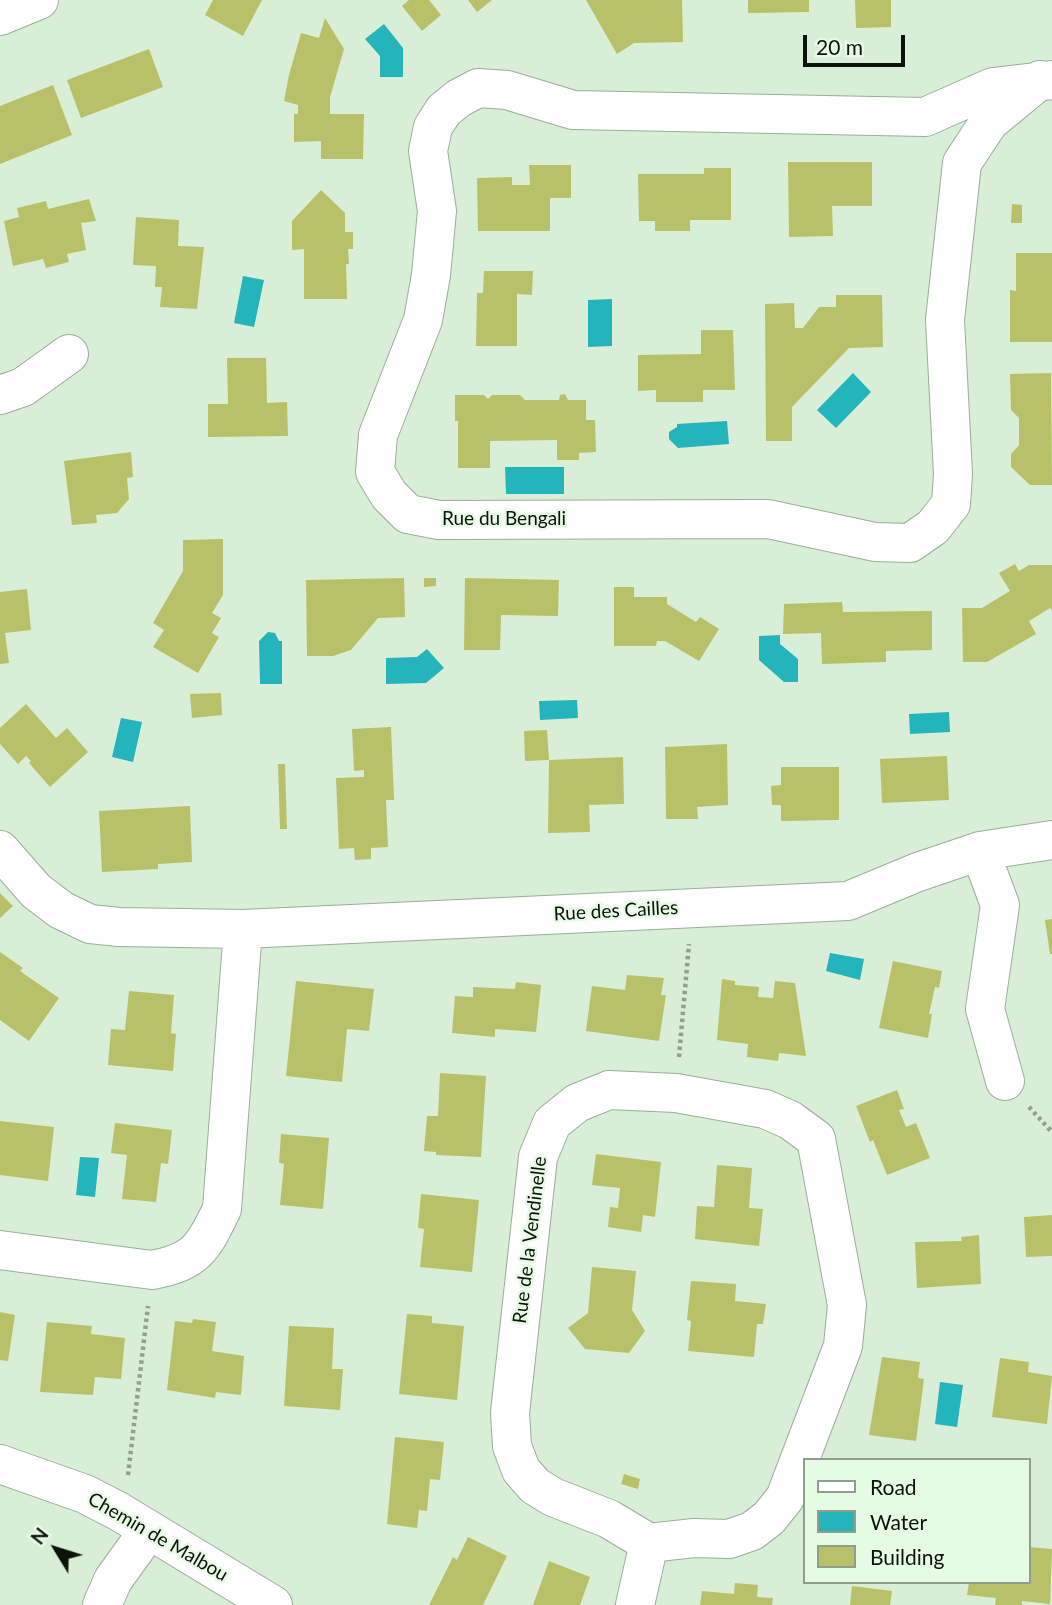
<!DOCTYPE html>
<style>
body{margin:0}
#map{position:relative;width:1052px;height:1605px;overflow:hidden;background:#d9eed6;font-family:Lato,sans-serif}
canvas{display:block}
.legend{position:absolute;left:803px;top:1458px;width:228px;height:126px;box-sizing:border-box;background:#e6fbe4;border:2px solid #8f9e8d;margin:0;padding:9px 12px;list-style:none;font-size:21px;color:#0c130b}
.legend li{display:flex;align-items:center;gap:14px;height:35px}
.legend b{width:35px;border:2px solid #8f9e8d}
.north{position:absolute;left:21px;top:1514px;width:70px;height:70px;-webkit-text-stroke:5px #e6fbe4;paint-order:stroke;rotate:308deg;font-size:19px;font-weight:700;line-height:28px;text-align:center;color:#0c130b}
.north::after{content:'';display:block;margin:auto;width:24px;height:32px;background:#0c130b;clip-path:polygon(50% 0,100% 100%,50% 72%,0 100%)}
.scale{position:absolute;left:803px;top:35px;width:102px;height:32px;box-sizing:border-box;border:4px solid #0c130b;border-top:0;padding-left:9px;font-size:21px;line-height:24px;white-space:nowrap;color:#0c130b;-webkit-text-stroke:5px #e6fbe4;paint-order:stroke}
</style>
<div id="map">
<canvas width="1052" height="1605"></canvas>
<ul class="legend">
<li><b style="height:9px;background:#fff"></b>Road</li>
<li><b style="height:19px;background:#24b4bc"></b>Water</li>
<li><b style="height:19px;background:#b8c168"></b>Building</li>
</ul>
<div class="north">N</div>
<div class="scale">20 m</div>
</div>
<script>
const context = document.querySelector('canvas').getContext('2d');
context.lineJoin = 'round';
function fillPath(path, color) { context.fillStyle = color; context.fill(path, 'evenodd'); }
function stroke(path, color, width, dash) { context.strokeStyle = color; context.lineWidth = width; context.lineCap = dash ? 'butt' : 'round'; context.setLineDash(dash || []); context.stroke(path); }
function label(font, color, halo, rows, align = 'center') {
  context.font = font + ' Lato,sans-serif'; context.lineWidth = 5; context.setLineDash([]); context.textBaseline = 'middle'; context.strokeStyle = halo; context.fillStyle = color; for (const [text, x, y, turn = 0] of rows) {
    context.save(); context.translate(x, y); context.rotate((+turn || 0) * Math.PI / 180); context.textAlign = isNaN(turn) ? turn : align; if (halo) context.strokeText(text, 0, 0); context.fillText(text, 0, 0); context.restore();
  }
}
const water = new Path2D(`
 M384 24 403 48V77H380V56L365 39Z
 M243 276 264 280 254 327 234 323Z
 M612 299V346L588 347V300Z
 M853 373 871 392 836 428 817 410Z
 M727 421 729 444 678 448 669 439V432L677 427V424Z
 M505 467H564V494H506Z
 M268 632 275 633 279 641H282V684H260L259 641Z
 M780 635V644L798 659V682H784L759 660V636Z
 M427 649 444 668 426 683 386 684V658L417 657Z
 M577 700 578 718 540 720 539 701Z
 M949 712 950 732 910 734 909 714Z
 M121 718 142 722 133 762 112 757Z
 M830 953 864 959 860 980 826 971Z
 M80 1157 99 1158 95 1197 76 1195Z
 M940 1382 963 1385 957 1427 935 1424Z`);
const building = new Path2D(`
 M213 0H262L243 36 205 15Z
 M409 0H429L441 15 422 31 402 6Z
 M468 0H492L477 12Z
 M586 0H682L683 42 634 43 617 54Z
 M748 0H809V12L748 13Z
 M855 0H891V27L856 28Z
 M325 18 344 49 330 97V114H364L363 159H321V141L294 142V114H298V105L284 101 289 75 301 33 319 38Z
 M149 49 163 87 81 118 67 80Z
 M53 85 72 135 0 164V106Z
 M788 162H872V206H832L833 236 789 237Z
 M529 165H571V198H550V231H478L477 178 512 177V185H530Z
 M704 168H731V220H690V231H655V221H639L638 174H704Z
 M321 190 345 213V232H353V249H348L349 264H346L347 299H304V249L292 250V221Z
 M89 199 96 221 81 223 86 250 67 254 69 262 46 268 43 259 13 266 4 221 19 217 17 208 46 201 48 209Z
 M1012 204 1022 205V223H1011Z
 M136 217 179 220 178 246 204 247 197 309 160 307 162 287H155L156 266 133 265Z
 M1016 253H1052V342H1010V290L1016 291Z
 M484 271H533L532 295 517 294V346H476L477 293H483Z
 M836 295H882L883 347 849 348 792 407V441H766L765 304 794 303 795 328H803L819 307H836Z
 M701 330H733L735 390H703V402H656V390L638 391V355L701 354Z
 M227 358H266L267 403 287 402 288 436 208 437V404H228Z
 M1051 373 1052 485H1030L1011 467V454L1019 445V418L1011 410 1010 374Z
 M565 394 568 400H586V420H595L596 452 579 453V460H557V440L490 441V468H458V421H455V395H484L488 399 492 395H520L525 400H559L560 395Z
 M131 452 133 477 127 478 129 499 117 513 96 515 97 523 72 525 64 461Z
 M223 539V595L212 613 221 618 212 633 219 637 198 673 153 647 164 630 153 623 183 571V540Z
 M1015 564 1019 571 1029 565H1052V611L1050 608 1029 621 1036 634 987 662H963L962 608H982L1010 591 999 573Z
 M404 578 405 617 378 618 351 650 333 656H307L306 580Z
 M424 578H436V586L424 587Z
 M465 578 559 580 558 616 501 615 500 650H464Z
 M614 587H634V597H667V604L696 622 700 617 719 629 699 661 665 641H657L656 646H614Z
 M27 589 31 630 5 633 9 663 0 664V592Z
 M842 602 843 612 932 611V650L886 651V662L822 664 821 633 783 634 784 604Z
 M221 693 222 715 192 718 190 694Z
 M26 704 56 738 67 728 88 752 50 787 29 763 31 761 26 756 18 764 0 744V728Z
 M391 727 394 800H386L388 847 371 848V859L355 860 354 848 339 849 336 778 364 777V770L354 771 352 729Z
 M547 730 549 760 525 761 524 731Z
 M727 744 728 805 697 807 698 819H666L665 747Z
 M947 756 949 800 882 803 880 759Z
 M623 757 624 804 589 805 590 832 548 833 549 760Z
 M278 764H285L287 829H280Z
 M781 767H839V820L781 821V805H772L771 786 781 785Z
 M190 806 192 862 158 864V869L102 872 99 811Z
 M0 893 13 906 0 918Z
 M1052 919V954H1050L1045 920Z
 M0 952 23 968 20 971 59 998 29 1041 0 1020Z
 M893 961 942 971 939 988 935 987 929 1014H932L928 1038 879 1028Z
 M627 975 664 978 661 995H666L659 1041 586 1031 592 986 625 990Z
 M722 979 735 981V985L759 987 758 997 773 998 775 981 795 983 806 1056 779 1053 778 1061 747 1057 748 1044 717 1040Z
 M296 981 374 989 369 1031 347 1029 342 1082 286 1076Z
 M516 982 541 985 536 1032 495 1029V1037L452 1033 455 996 473 997V987L515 989Z
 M129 991 174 995 171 1033 176 1034 173 1071 108 1065 111 1029 125 1030Z
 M440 1073 486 1076 481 1157 436 1155V1152L424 1151 427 1116H438Z
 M897 1090 904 1109 899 1110 906 1127 916 1123 930 1158 887 1175 873 1140 870 1142 856 1106Z
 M0 1121 54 1127 48 1181 0 1175Z
 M115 1123 172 1130 168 1164 161 1163 156 1202 122 1199 127 1155 111 1153Z
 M281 1134 329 1138 323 1209 280 1205 284 1164 279 1163Z
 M596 1154 661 1162 655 1217 643 1215 641 1232 608 1227 610 1207 618 1208 620 1188 592 1185Z
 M717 1165 752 1168 749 1208 763 1209 759 1246 695 1239 697 1206 714 1207Z
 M421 1194 479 1200 472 1272 420 1267 424 1229 418 1228Z
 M1052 1215V1256L1026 1257 1024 1217Z
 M979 1235 981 1284 917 1288 915 1242 962 1241 961 1237Z
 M592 1267 636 1271 632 1310 645 1331 629 1353 585 1349 568 1328 588 1313Z
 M691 1281 736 1284 735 1301 766 1304 763 1324H757L754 1357 688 1351 691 1321 687 1320Z
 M0 1312 15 1315 8 1361 0 1360Z
 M407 1314 432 1316V1323L464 1326 457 1400 399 1394Z
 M193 1319 216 1322 212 1351 244 1356 241 1395 216 1392 215 1398 167 1390 175 1321 192 1323Z
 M47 1322 92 1326 91 1334 125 1338 121 1379 95 1377 93 1395 40 1392Z
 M289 1326 334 1328 332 1369H343L340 1410 284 1406Z
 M882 1357 920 1362 918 1378 924 1379 916 1441 869 1435Z
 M1000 1358 1029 1362 1028 1372 1052 1376 1047 1424 992 1417Z
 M395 1437 444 1442 440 1480 430 1479 427 1511 419 1510 417 1528 387 1524Z
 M624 1474 640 1479 638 1489 621 1484Z
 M468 1537 507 1556 483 1605H429L453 1557 457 1560Z
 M1029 1547 1052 1549 1050 1604 1022 1601V1605H995L996 1598 967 1595 969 1582H1029Z
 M549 1561 590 1577 580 1605H533Z
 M735 1583 758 1585 757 1597 773 1598 772 1605H700L702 1591 734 1594Z
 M852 1586 892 1591 890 1605H850Z`);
const path = new Path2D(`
 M679 1057 689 944
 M1029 1107 1052 1132
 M128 1475 148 1306`);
const minor = new Path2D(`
 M0 16 39 0
 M1040 80 989 122 962 163 945 320 953 474 951 504 933 527 910 543 875 542 768 519 439 520 408 514 389 495 375 472 378 435 423 320 431 275 437 211 428 151 433 127 444 110 459 98 478 88 507 90 573 110 925 117 993 87 1052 80
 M0 395 23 387 69 354
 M0 850 36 891 61 910 90 924 119 927 243 929 848 901 918 872 980 851 1052 840
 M980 851 1000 905 985 1009 1005 1081
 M609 1090 676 1093 765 1109 790 1120 816 1139 847 1305 843 1346 785 1498 769 1518 752 1531 729 1539 694 1538 649 1543 609 1519 553 1497 535 1486 521 1470 512 1446 510 1413 538 1157 552 1123 577 1103Z
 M0 1250 152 1270C196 1262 203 1248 222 1209L243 929
 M0 1464 85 1494 118 1511 273 1605
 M102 1605 113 1580 149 1530
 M635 1605 649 1543`);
const streetNames = [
 ["Rue du Bengali",504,519],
 ["Rue des Cailles",616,911,-3],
 ["Rue de la Vendinelle",530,1240,-83],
 ["Chemin de Malbou",158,1537,30]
];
fillPath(water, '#24b4bc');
fillPath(building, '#b8c168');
stroke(minor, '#9aae98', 40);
stroke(path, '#90a18e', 4.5, [3.5, 3.5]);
stroke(minor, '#fff', 38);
label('19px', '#0c130b', '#e6fbe4', streetNames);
</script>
